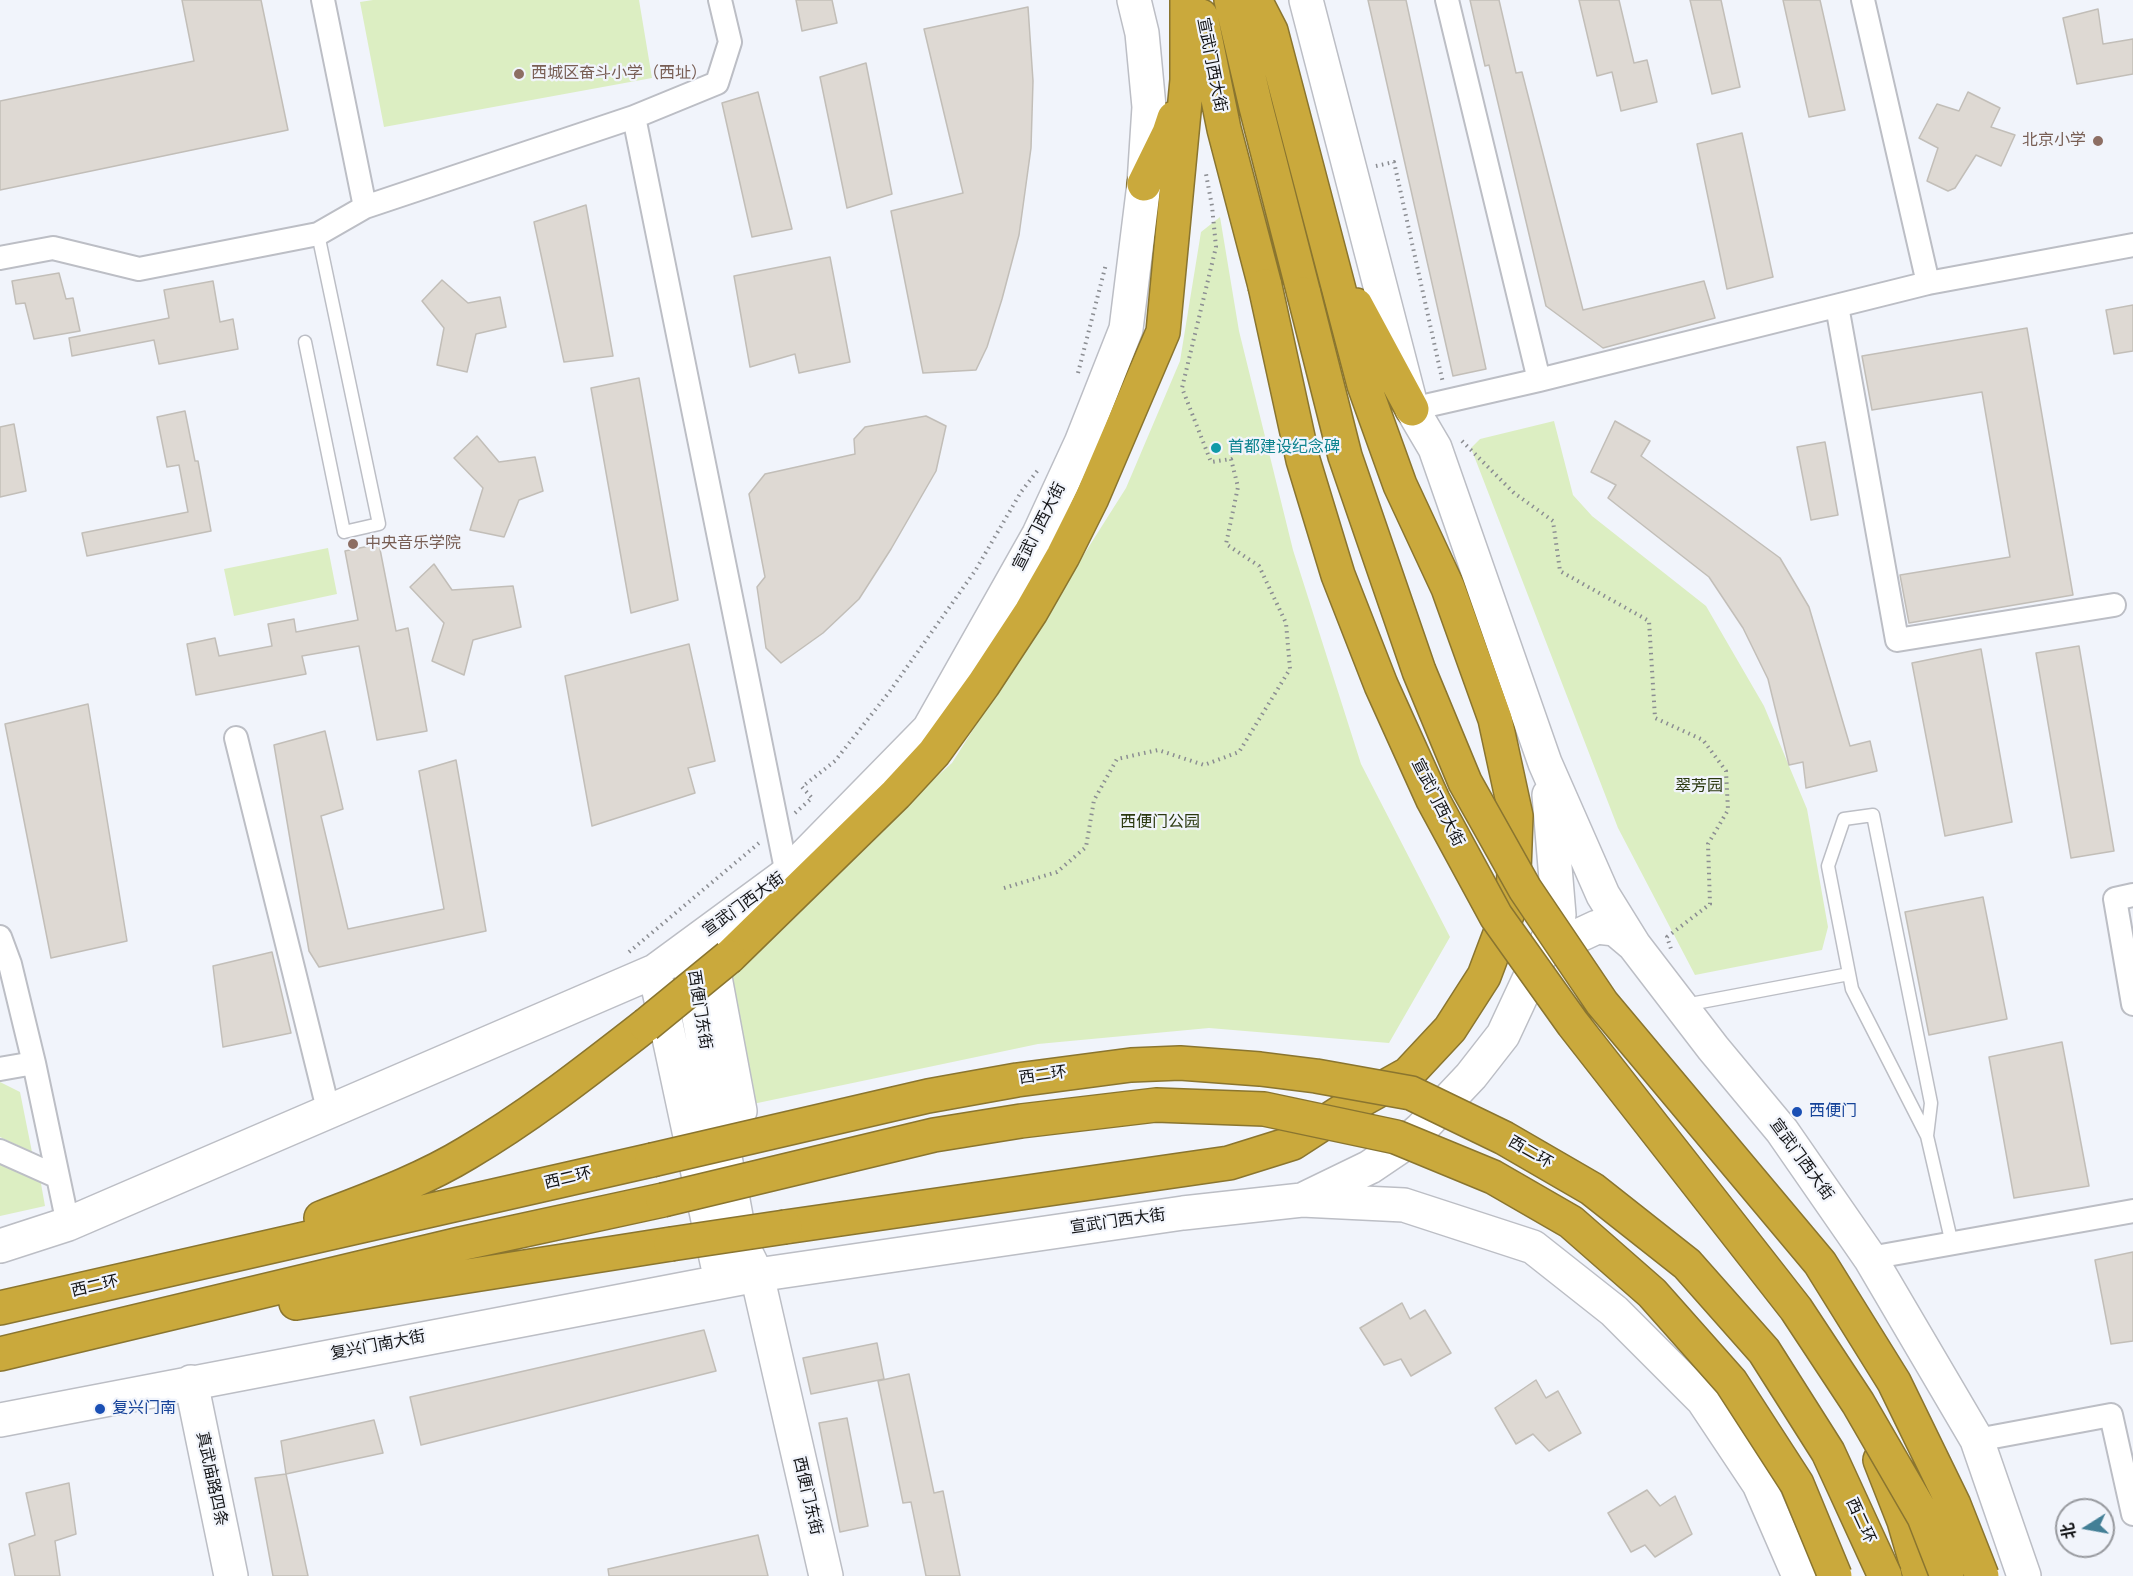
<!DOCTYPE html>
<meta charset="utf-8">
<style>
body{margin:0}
#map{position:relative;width:2133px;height:1576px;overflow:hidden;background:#f1f4fb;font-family:Roboto,"Noto Sans SC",sans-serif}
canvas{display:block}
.north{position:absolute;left:2055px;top:1498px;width:60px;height:60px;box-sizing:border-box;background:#f1f4fb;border:2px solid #989a9f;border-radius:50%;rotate:259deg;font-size:16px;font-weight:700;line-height:24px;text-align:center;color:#131416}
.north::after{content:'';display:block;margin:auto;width:21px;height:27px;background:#437f96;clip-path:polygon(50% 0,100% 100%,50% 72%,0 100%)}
</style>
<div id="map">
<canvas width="2133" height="1576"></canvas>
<div class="north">北</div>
</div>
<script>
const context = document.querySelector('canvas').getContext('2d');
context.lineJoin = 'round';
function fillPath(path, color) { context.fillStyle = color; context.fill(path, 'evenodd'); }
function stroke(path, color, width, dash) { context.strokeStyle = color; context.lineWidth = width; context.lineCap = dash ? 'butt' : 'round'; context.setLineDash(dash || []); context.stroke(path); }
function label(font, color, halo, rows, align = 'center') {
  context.font = font + ' Roboto,"Noto Sans SC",sans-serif'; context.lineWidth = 4.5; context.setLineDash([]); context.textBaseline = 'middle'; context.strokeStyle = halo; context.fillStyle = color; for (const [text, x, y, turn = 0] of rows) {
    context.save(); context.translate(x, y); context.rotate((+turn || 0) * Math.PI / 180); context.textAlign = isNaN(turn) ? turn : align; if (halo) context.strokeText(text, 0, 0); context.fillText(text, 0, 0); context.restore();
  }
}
const green = new Path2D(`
 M373 0H639L652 78 384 127 360 2Z
 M1220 217 1239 331 1293 550 1361 764 1450 937 1389 1043 1209 1028 1038 1044 748 1105 723 968 952 763 1126 488 1180 361 1201 232Z
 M1554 421 1573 495 1592 516 1706 606 1764 706 1807 809 1828 927 1822 950 1695 975 1618 828 1471 448 1480 439Z
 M328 548 337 594 234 616 224 569Z
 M0 1082 20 1092 32 1152 0 1137Z
 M0 1163 40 1178 45 1206 0 1216Z`);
const building = new Path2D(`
 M182 0H261L288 130 0 190V101L194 61Z
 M796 0H832L837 23 802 31Z
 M1368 0H1406L1486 369 1453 376Z
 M1470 0H1499L1516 73 1522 72 1583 310 1704 281 1715 318 1603 348 1546 306 1489 65 1485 66Z
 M1579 0H1619L1634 63 1647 60 1657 102 1621 111 1612 72 1597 76Z
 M1690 0H1721L1740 87 1712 94Z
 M1783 0H1820L1845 110 1809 117Z
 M1028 7 1033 81 1031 148 1019 235 1002 299 987 347 976 370 923 373 891 211 963 193 924 29Z
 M2098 9 2103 44 2133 39V74L2077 84 2063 18Z
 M866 63 892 194 847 208 820 77Z
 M758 92 792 229 752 237 722 103Z
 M1968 92 2000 108 1991 127 2015 135 2001 166 1976 155 1955 188 1948 191 1927 181 1938 148 1919 138 1937 104 1959 111Z
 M1742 133 1773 277 1727 289 1697 144Z
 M586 205 613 356 564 362 534 222Z
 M830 257 850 362 799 373 795 354 750 367 734 276Z
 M59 273 66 299 73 298 80 331 34 339 25 303 16 304 12 281Z
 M442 280 468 303 500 297 506 327 476 334 467 372 437 365 444 328 422 301Z
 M213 281 220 322 233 319 238 349 159 364 154 340 72 356 69 338 169 318 164 290Z
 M2133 305V351L2114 354 2106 310Z
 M2027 328 2073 595 1909 623 1900 575 2010 557 1982 392 1872 410 1862 356Z
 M639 378 678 600 631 613 591 388Z
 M185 411 195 461H198L211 531 87 556 82 533 188 512 179 465 167 467 157 417Z
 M926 416 946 426 936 471 891 549 859 599 823 633 781 663 766 648 757 587 765 577 749 494 765 474 855 454 854 439 865 427Z
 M1615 421 1650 441 1641 456 1780 558 1809 607 1850 746 1870 741 1877 771 1806 788 1803 762 1789 765 1768 679 1743 628 1709 577 1608 498 1616 485 1591 472Z
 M14 424 26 491 0 497V427Z
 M477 436 499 462 535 457 543 491 519 500 504 537 470 530 483 488 454 458Z
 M1825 442 1838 515 1811 520 1797 447Z
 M379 544 396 631 408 628 427 731 377 740 359 646 302 656 306 674 196 695 187 644 215 638 219 656 272 646 268 624 294 619 296 632 358 620 345 551Z
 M434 564 452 590 513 586 521 627 473 640 464 675 432 661 444 623 410 587Z
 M689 644 715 761 688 768 695 793 592 826 565 676Z
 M2079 646 2114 851 2071 858 2036 653Z
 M1981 649 2012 822 1945 836 1912 663Z
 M88 704 127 941 51 958 5 724Z
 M325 731 343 809 321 816 348 929 444 909 419 771 456 760 486 931 319 967 309 951 274 745Z
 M1983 897 2007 1019 1929 1035 1905 912Z
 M272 952 291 1033 223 1047 213 966Z
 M2062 1042 2089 1186 2014 1198 1989 1057Z
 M2133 1252V1341L2111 1344 2095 1260Z
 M1402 1303 1410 1319 1425 1310 1451 1353 1411 1376 1401 1359 1384 1365 1360 1328Z
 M704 1330 716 1371 421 1445 410 1397Z
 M877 1343 884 1379 811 1394 803 1358Z
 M909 1374 934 1493 943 1491 960 1576H926L911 1502 903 1503 878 1381Z
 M1536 1380 1546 1398 1558 1391 1581 1433 1549 1451 1533 1434 1516 1444 1495 1408Z
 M847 1418 868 1526 840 1532 819 1423Z
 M374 1420 383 1453 286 1474 281 1441Z
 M286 1474 308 1576H273L255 1478Z
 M69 1483 76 1534 55 1541 60 1576H15L9 1544 35 1535 26 1493Z
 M1647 1490 1660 1506 1675 1496 1692 1534 1655 1557 1645 1545 1631 1552 1608 1513Z
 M758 1535 768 1576H609L608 1569Z`);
const path = new Path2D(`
 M1376 166 1394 162 1443 383
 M1078 373 1106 264
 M1462 441 1514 493 1553 521 1560 571 1649 621 1655 718 1703 740 1726 771 1728 810 1708 844 1710 904 1667 937 1671 949
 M795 813 812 798 802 787 835 761 890 691 975 571 1021 492 1038 470
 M1004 888 1057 872 1086 847 1094 800 1117 759 1158 750 1204 765 1239 752 1290 669 1286 623 1259 566 1226 544 1238 487 1231 459 1211 462 1182 388 1216 247 1212 206 1206 174
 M629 952 759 843`);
const lane = new Path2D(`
 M305 342 344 532 379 524 318 234
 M1685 1005 1849 974
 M1927 1136 1931 1103 1873 815 1844 819 1828 866 1852 989 1927 1136 1952 1244`);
const street = new Path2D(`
 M323 0 365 207
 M1447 0 1539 380
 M1863 0 1928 283
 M634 117 787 874
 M0 258 53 248 139 269 318 234 365 207 634 117 717 83 730 42 720 0
 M1837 306 1897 640 2114 605
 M1412 409 1539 380 1928 283 2133 245
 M236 738 329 1113
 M2133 895 2115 899 2133 1004
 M0 937 10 964 34 1063 68 1224
 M0 1069 34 1063
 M0 1151 58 1177
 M1870 1258 2133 1211
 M1977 1440 2111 1415 2133 1514`);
const secondary = new Path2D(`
 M1306 0 1412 409 1435 448 1545 763 1603 895 1634 945 1713 1048 1782 1131 1870 1258 1977 1440 2024 1576
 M700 948 712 961 740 1111
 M1541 953 1597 927 1615 929 1634 945
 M691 961 690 969 741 1243 757 1275 826 1576
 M658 986 721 1281
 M1306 1198 1370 1167 1404 1144 1421 1129 1471 1076 1503 1035 1559 915 1549 795
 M0 1246 68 1224 655 971 787 874 929 729 1039 534 1081 443 1126 329 1144 184 1149 107 1142 33 1134 0
 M191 1382 231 1576
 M0 1420 757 1275 1183 1213 1302 1200 1404 1205 1533 1247 1614 1311 1703 1400 1759 1484 1799 1576`);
const highway = new Path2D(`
 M1231 0 1256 107 1304 294
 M1201 16 1224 129 1265 286
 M1144 184 1169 133 1174 118
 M1356 305 1412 409
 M729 957 896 794 934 753 983 685 1031 612 1063 556 1092 498 1163 332 1187 80V0
 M321 1218C370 1199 421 1181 467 1153 530 1116 588 1070 646 1025
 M785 1227 1229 1163 1293 1143 1347 1108 1408 1074 1450 1029 1484 976 1513 899 1516 816 1495 719 1448 588 1400 485 1364 385 1271 31 1255 0
 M296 1303 671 1244
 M0 1308 652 1160
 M0 1354 460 1244 663 1200
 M1880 1460 1904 1521 1920 1576`);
const highwayBridge = new Path2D(`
 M1265 286 1303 460 1338 575 1381 685 1433 800 1496 916 1573 1024 1796 1309 1858 1403 1924 1517 1947 1576
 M1304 294 1345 456 1419 671 1465 782 1525 889 1602 1003 1820 1263 1894 1382 1954 1505 1982 1576
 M646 1025 729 957
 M652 1160 928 1096 1017 1080 1131 1065 1180 1063 1260 1069 1316 1076 1411 1093 1504 1138 1592 1189 1687 1264 1764 1351 1828 1452 1885 1576
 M663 1200 934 1135 1021 1121 1156 1105 1264 1109 1396 1137 1493 1177 1571 1222 1652 1293 1731 1382 1797 1484 1835 1576
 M671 1244 785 1227`);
const markers = [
 [519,74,6,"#8d6e63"],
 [2098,141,6,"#8d6e63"],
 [1216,448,6,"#0f9aa8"],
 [353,544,6,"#8d6e63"],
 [1797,1112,6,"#1a4fb4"],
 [100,1409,6,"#1a4fb4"]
];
const streetNames = [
 ["宣武门西大街",1211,65,79],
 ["宣武门西大街",1040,527,-63],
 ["宣武门西大街",1437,803,63],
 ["宣武门西大街",744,905,-36],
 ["西便门东街",699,1010,81],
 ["西二环",1043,1076,-8],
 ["西二环",1530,1153,30],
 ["宣武门西大街",1801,1160,54],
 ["西二环",568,1179,-13],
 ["宣武门西大街",1118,1222,-8],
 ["西二环",95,1287,-13],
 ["复兴门南大街",378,1346,-11],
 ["真武庙路四条",211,1479,78],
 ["西便门东街",807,1496,77],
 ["西二环",1860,1521,65]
];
const educationNames = [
 ["西城区奋斗小学（西址）",531,74],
 ["北京小学",2086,141,"right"],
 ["中央音乐学院",365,544]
];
const cultureNames = [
 ["首都建设纪念碑",1228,448]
];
const parkNames = [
 ["翠芳园",1699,787],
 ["西便门公园",1160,823]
];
const transitNames = [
 ["西便门",1809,1112],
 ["复兴门南",112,1409]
];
fillPath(green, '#dceec2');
fillPath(building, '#ded9d3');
stroke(building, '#c2beb8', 1.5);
stroke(lane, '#bcbec5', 15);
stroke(street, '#bcbec5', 26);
stroke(secondary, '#bcbec5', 36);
stroke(highway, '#8a752f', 36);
stroke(path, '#8b8d92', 4, [1.5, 4.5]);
stroke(lane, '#fff', 12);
stroke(street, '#fff', 22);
stroke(secondary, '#fff', 33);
stroke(highway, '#caa93c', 33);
stroke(highwayBridge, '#8a752f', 36, []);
stroke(highwayBridge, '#caa93c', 33);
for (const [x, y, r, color] of markers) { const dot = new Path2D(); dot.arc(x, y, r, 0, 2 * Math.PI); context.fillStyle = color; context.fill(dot); stroke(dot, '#f1f4fb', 2); }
label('16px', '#131416', '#f1f4fb', streetNames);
label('16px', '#785e54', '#f1f4fb', educationNames, 'left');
label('16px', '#0d838f', '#f1f4fb', cultureNames, 'left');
label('16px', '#2b3910', '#f1f4fb', parkNames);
label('16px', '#164399', '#f1f4fb', transitNames, 'left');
</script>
